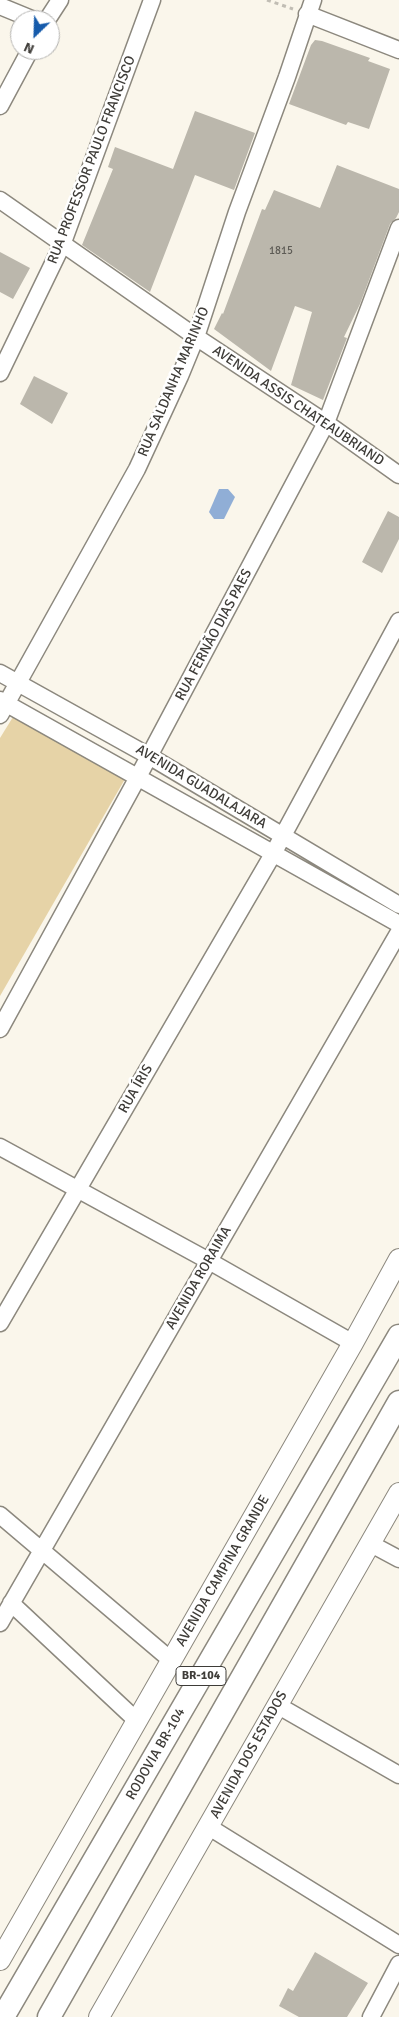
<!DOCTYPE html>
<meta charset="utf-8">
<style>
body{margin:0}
#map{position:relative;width:399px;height:2017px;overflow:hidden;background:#faf6eb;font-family:Signika,sans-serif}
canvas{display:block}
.north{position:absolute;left:10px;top:10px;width:50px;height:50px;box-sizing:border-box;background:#fff;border:1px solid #b2b1af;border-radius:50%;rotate:204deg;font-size:14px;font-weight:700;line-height:20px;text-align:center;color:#3e3c38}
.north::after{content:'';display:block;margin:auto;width:18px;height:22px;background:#165bab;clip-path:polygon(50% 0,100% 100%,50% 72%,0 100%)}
</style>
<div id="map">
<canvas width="399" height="2017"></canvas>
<div class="north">N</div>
</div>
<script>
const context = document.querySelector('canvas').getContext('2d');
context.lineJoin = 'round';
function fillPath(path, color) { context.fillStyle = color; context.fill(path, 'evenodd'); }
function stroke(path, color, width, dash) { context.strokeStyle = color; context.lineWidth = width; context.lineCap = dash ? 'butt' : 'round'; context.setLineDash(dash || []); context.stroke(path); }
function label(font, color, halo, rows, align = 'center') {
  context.font = font + ' Signika,sans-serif'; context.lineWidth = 5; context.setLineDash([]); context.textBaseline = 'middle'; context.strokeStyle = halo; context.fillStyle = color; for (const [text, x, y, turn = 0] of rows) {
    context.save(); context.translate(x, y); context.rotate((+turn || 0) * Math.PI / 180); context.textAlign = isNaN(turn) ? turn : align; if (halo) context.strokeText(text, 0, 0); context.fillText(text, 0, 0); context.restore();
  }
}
const green = new Path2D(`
 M13 717 125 779 0 996V738Z`);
const water = new Path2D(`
 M219 489H228L235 497 224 519H214L209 512Z`);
const building = new Path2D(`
 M315 40 322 41 370 58 368 61 390 69 369 129 348 122 346 125 289 104 311 45Z
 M195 111 255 133 234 190 195 175 150 292 82 245 113 169 108 167 115 147 173 169Z
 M337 165 399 189V212L396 218 390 224 360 304 344 337 347 338 323 400 291 385 312 312 295 306 271 371 214 329 222 313 223 314 262 209 265 210 274 190 320 208Z
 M0 252 30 268 13 299 0 292Z
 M34 376 68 393 52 424 20 404Z
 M388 511 399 517V539L382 573 362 562Z
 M315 1952 368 1983 347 2017H299L279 2006 288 1988 293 1991Z`);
const path = new Path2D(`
 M267 0 293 9`);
const minor = new Path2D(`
 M0 6 34 20
 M307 14 399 50
 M47 20 60 0
 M0 106 30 50
 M0 200 196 337 326 423 399 475
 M0 373 62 245 152 0
 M0 673 149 756 399 905
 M0 700 399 924
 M0 715 137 469 180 376 196 337 237 212 287 77 313 0
 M0 1029 138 777 326 423 399 228
 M0 1147 209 1261 353 1343
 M0 1323 273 854 399 621
 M0 1515 172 1661
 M371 1544 399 1559
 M11 1603 136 1720
 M0 1623 399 932
 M277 1705 399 1775
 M209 1827 399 1945
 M371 2017 399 1964`);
const major = new Path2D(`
 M0 1960 353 1343 399 1259
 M99 2017 399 1493`);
const highway = new Path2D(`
 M3 2017 399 1336
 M49 2017 399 1402`);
const numberNames = [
 ["1815",281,251]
];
const shields = [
 [201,1676,50]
];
const shieldNames = [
 ["BR-104",201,1676]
];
const streetNames = [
 ["RUA PROFESSOR PAULO FRANCISCO",92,160,-69],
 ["RUA SALDANHA MARINHO",174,382,-67],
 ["AVENIDA ASSIS CHATEAUBRIAND",298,406,34],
 ["RUA FERNÃO DIAS PAES",214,635,-62],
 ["AVENIDA GUADALAJARA",201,787,31],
 ["RUA ÍRIS",136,1089,-60],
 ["AVENIDA RORAIMA",199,1278,-60],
 ["AVENIDA CAMPINA GRANDE",223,1571,-60],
 ["RODOVIA BR-104",156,1754,-60],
 ["AVENIDA DOS ESTADOS",249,1755,-61]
];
fillPath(green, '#e6d3a7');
fillPath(water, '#90aed6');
fillPath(building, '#bbb7ac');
stroke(minor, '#8c887e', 19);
stroke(major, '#8c887e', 22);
stroke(highway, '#8c887e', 25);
stroke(path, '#c1bdb4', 3, [4, 4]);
stroke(minor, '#fff', 16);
stroke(major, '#fff', 20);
stroke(highway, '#fff', 22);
label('11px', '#5d5b55', null, numberNames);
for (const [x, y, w] of shields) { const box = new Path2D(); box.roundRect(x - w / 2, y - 9.5, w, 19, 4); context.fillStyle = '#fff'; context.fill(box); stroke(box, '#3e3c38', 1); }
label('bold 12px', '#3e3c38', null, shieldNames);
label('14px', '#3e3c38', '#fff', streetNames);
</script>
